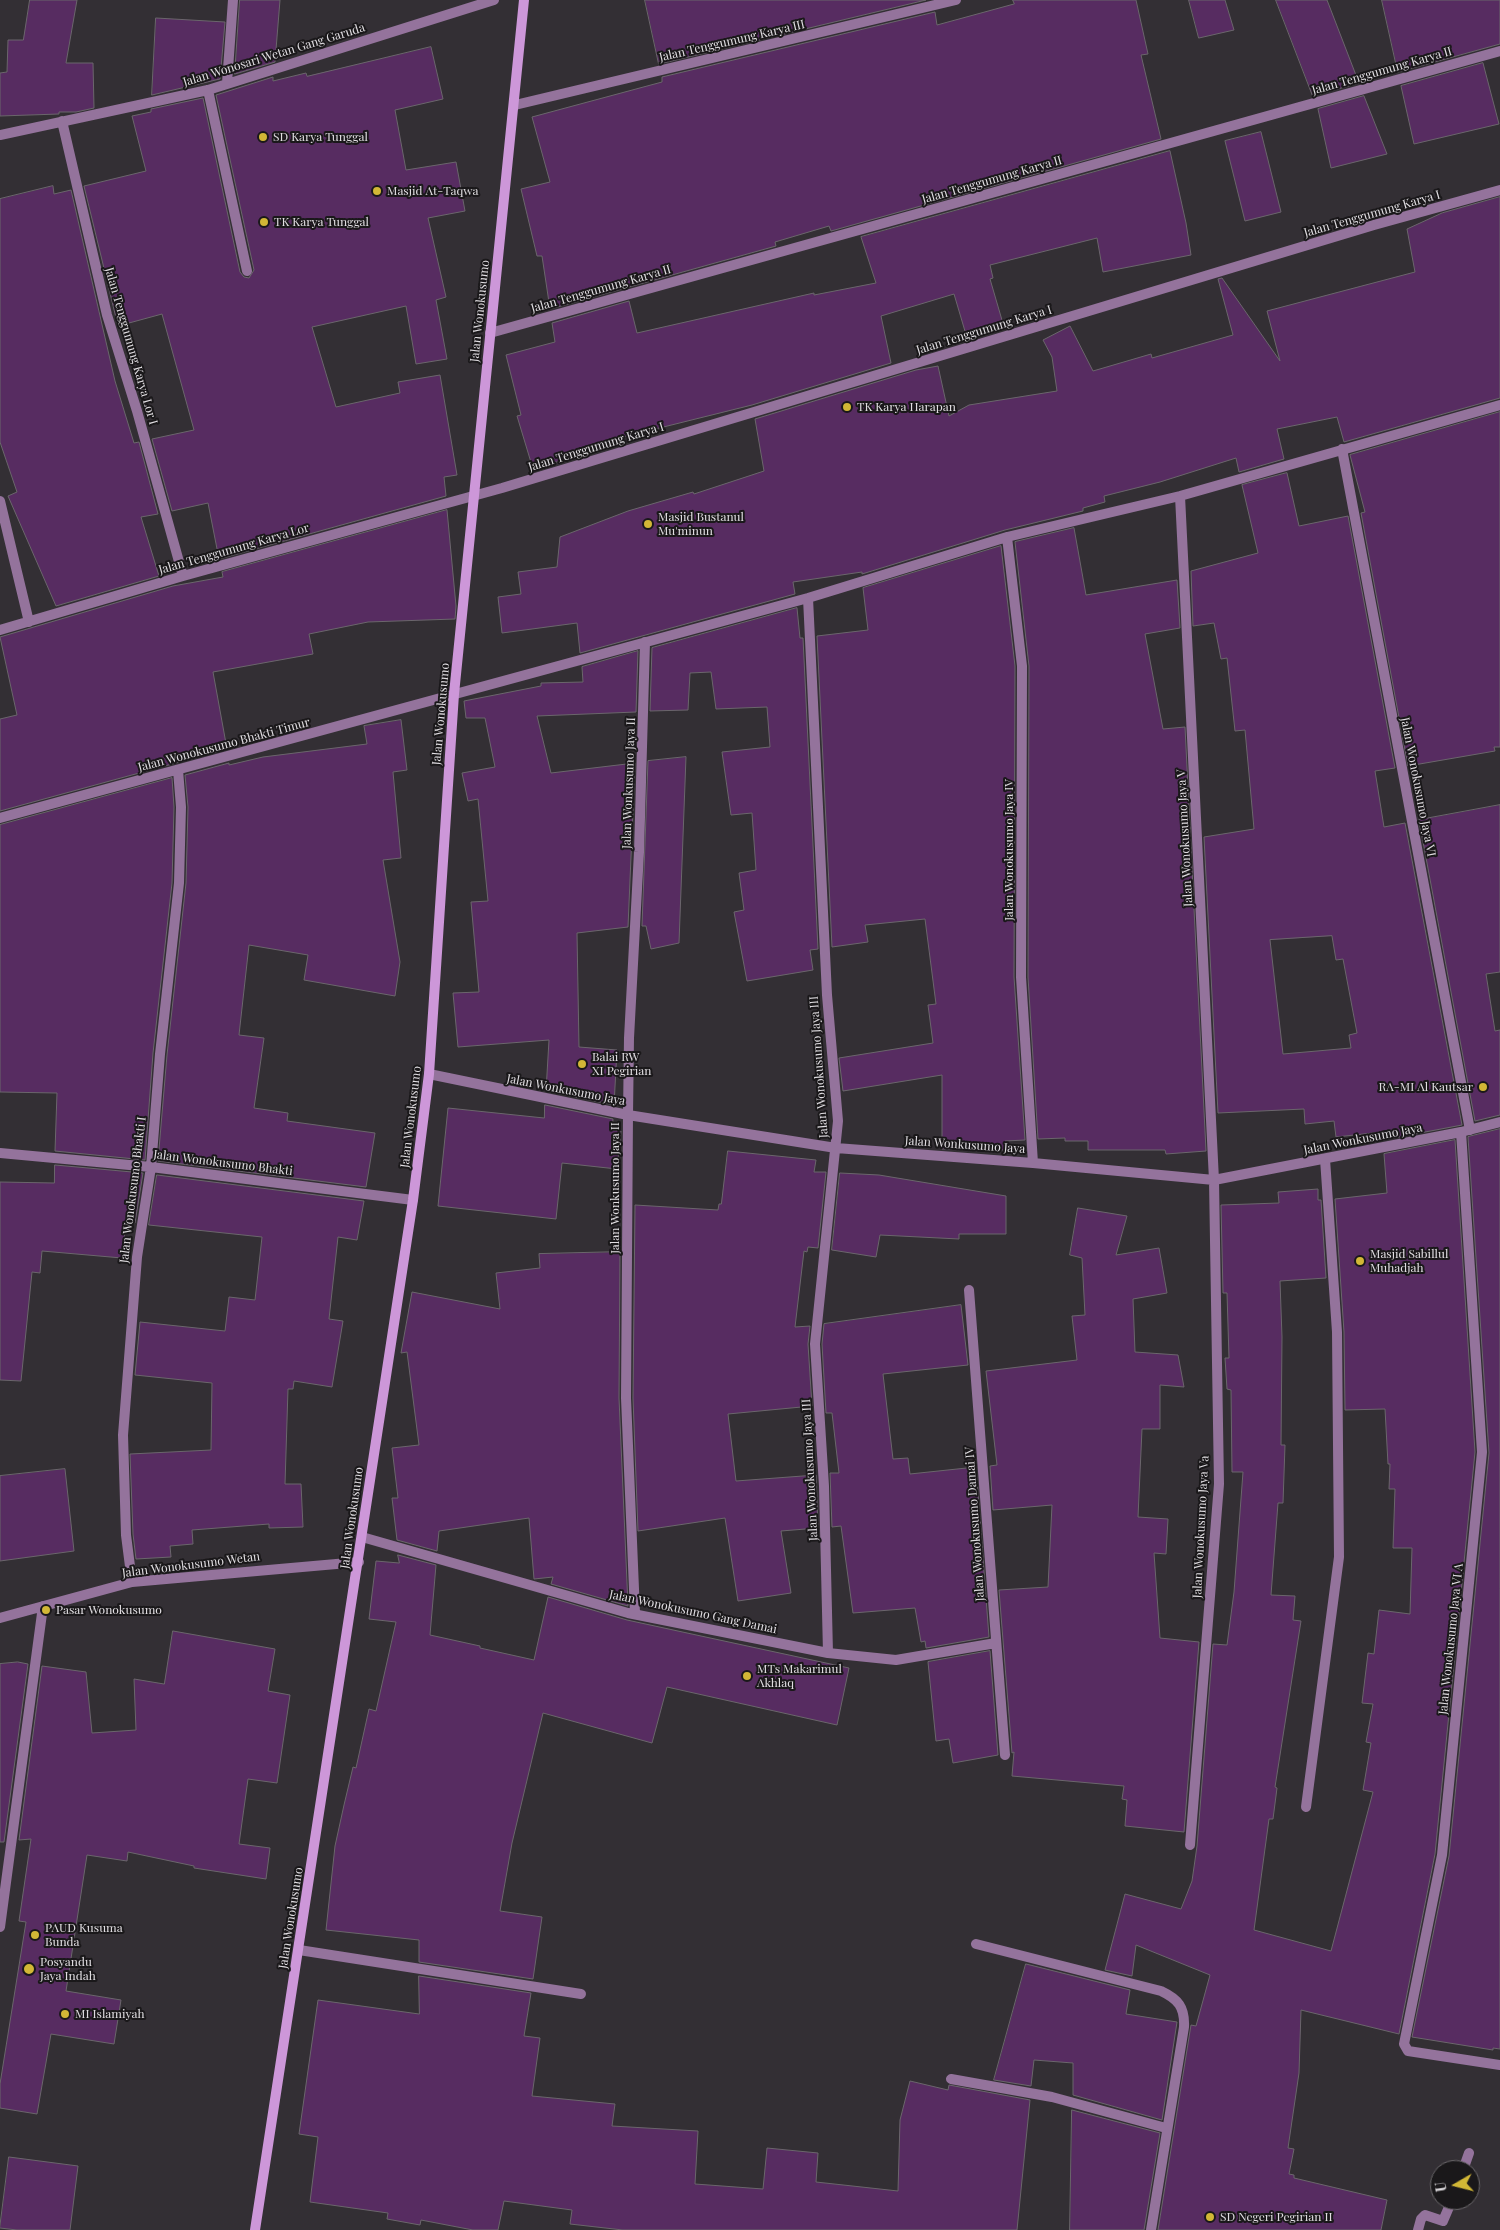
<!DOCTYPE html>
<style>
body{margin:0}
#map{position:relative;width:1500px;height:2230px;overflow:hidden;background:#332f34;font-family:"Playfair Display",serif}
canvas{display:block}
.north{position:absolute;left:1430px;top:2160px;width:50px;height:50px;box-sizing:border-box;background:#1a181a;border:1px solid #6a676a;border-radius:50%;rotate:262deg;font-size:14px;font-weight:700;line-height:20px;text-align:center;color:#e1dee2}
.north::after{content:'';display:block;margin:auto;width:18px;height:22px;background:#d2b736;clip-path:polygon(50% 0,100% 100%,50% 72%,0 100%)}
</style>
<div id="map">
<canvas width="1500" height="2230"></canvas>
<div class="north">U</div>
</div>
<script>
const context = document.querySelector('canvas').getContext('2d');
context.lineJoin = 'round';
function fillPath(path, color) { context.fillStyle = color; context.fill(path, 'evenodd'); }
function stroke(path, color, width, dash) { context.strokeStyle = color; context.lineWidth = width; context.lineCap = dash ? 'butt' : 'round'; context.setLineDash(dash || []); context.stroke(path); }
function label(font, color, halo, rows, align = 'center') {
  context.font = font + ' "Playfair Display",serif'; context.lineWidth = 4; context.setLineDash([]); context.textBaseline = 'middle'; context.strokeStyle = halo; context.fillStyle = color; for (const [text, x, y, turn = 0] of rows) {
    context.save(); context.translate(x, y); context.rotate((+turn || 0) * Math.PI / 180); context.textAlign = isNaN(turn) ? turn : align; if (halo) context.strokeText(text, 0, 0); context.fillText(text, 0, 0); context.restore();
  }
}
const building = new Path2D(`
 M30 0H77L66 63H93L94 108 76 112H59V114L0 116V73L7 72 8 40H23Z
 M240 0H280L275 62 235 74Z
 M645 0H926L659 64Z
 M1013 0H1136L1148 54 1141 55 1161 139 831 231 829 226 775 242 776 246 550 309 542 256H537L521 189 550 182 532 117 662 82V77L935 12 937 25 1014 4Z
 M1189 0H1225L1234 30 1199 38Z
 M1276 0H1327L1359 83 1313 96Z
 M1382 0H1500V44L1398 72Z
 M156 18 225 22 220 79 152 95Z
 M431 47 443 99 395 110 406 170 456 162 465 211 428 218 446 297 436 300 447 359 416 364 406 306 312 327 336 407 400 393 398 382 440 375 457 475 444 477 446 496 219 559 208 503 172 511 152 439 194 430 162 314 118 326 84 186 146 171 132 116 151 112V109L203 98 240 272 244 277 249 278 254 270 216 95 273 77V81L306 73 307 76Z
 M1483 63 1499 124 1414 144 1401 86Z
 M1364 96 1387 154 1331 168 1318 109Z
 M1261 132 1281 212 1245 221 1225 141Z
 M1170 151 1186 223 1191 255 1103 272 1097 238 990 265 993 278 990 279 1004 327 967 338 954 294 881 316 891 363 752 405 611 440 613 445 533 469 517 416 521 415 506 355 555 342 552 323 629 301 637 333 814 293V295L876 283 861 237Z
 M53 186 54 194 71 190 115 381 134 443 139 442 158 514 141 517 159 576 56 606 8 496 17 492 0 442V199Z
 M1500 197V398L1344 442 1337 417 1277 429 1284 459 1239 472 1236 458 1160 482 1104 496 1105 502 1083 508V511L1005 530 862 574V572L793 582 795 594 580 653 577 623 502 633 498 597 521 594 518 572 557 567 560 537 628 511 693 492 694 494 764 471 755 419 916 370 938 366 949 416 969 405 1057 391 1052 357 1043 340 1070 326 1093 371 1151 354 1152 358 1233 335 1218 279 1222 278 1280 361 1267 311 1415 272 1407 229 1442 213Z
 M1500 412V747H1494L1495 751 1408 766 1361 513 1365 512 1350 455Z
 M1287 473 1299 526 1348 516 1395 768 1375 771 1384 827 1405 823 1462 1125 1383 1140 1382 1132 1336 1137 1334 1121 1305 1124 1304 1109 1218 1113 1204 837 1254 829 1245 730 1235 731 1227 658 1221 659 1214 623 1193 626 1191 571 1258 553 1242 485ZM1332 936 1336 960 1343 959 1357 1033 1349 1035 1351 1048 1283 1054 1270 940Z
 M447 510 456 606 455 619 368 622 309 634 313 654 213 672 227 749 0 811V719L17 715 0 637 173 586 223 577 222 572Z
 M1074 528 1086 595 1177 580 1180 628 1145 634 1163 729 1185 727 1206 1151 1166 1154 1165 1150H1088V1141H1065V1138L1038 1139 1028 977 1029 666 1015 542Z
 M1001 546 1015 666 1014 977 1025 1140 1005 1141 1006 1150 942 1149V1075L843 1091 839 1058 933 1043 928 1005 936 1004 925 919 865 925 868 942 832 947 817 636 868 630 863 588Z
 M797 608 800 638H803L818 949 810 950 813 970 747 981 734 912 744 910 739 873 756 870 752 813 731 815 722 752 770 747 767 707 716 709 711 672 690 673 688 710 650 711 652 648Z
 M638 651 636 712 537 716 551 773 635 763 628 927 577 933 579 1047 617 1050 614 1105 546 1091 549 1040 458 1047 453 993 479 992 471 902 488 901 478 799 468 801 462 773 495 767 485 718H466L464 701 541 686V683L583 682 582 667Z
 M401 720 407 770 393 772 401 858 383 860 400 962 395 996 304 980 308 955 249 945 239 1035 264 1038 254 1108 288 1113 287 1121 375 1133 366 1187 158 1161 167 1055 186 883 188 807 185 775 229 763V765L263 757 367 744 364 726Z
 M686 757 679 943 651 949 646 926H642L648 761Z
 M172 778 174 807 172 883 153 1053 145 1160 55 1151 57 1093 0 1092V825Z
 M1500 805V972L1486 974 1495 1031 1500 1030V1115L1475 1121 1419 820Z
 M545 1105 613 1119 612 1130 621 1131 617 1169 562 1163 556 1219 438 1206 448 1108 544 1118Z
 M1500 1129V2049L1493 2048V2050L1412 2037 1449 1856 1489 1453 1468 1137Z
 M1455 1140 1475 1452 1435 1854 1399 2034 1301 2010 1299 2073 1288 2148 1294 2149 1289 2174 1294 2175V2178L1387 2200 1381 2230H1158L1191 2025 1196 2026 1210 1975 1136 1945 1132 1976 1105 1970 1125 1894 1181 1909 1192 1881 1197 1846 1213 1644 1227 1645 1234 1592 1243 1472H1232L1231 1390 1227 1389 1225 1358H1229L1227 1293H1223L1221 1205 1279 1203 1278 1192 1318 1189V1200H1321L1326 1278 1280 1281 1282 1337 1281 1445H1285L1283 1503H1278L1271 1595 1295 1596 1293 1620 1301 1621 1275 1787 1277 1788 1273 1819H1269L1254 1930 1331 1951 1373 1792 1363 1790 1371 1743 1366 1742 1373 1704 1362 1703 1368 1653 1374 1654 1379 1610 1410 1614 1412 1548H1393L1395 1489H1389L1390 1464H1388L1385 1409 1345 1410 1344 1332 1335 1199 1387 1193 1384 1154Z
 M728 1151 816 1160 814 1172H826L818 1248 808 1247 807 1252 804 1251 795 1327 810 1326 808 1344 812 1406 728 1414 736 1481 816 1475 818 1528 781 1531 791 1593 738 1601 725 1518 638 1531 633 1398 635 1205 718 1210 719 1204H721Z
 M55 1165 143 1173 135 1223 126 1222 122 1258 42 1251 40 1273 32 1272 21 1381 0 1380V1182L54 1183Z
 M840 1173 879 1175 1006 1196V1234H959V1239L880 1235 876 1257 832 1250Z
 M157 1175 364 1201 357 1240 338 1237 329 1319 343 1321 332 1387 294 1381 293 1389H288L285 1484H301L303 1527 269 1528V1524L192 1530 193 1544 170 1546 171 1557 136 1559 133 1534 130 1454 211 1450 212 1383 135 1375 140 1322 225 1331 229 1297 255 1300 262 1237 149 1225Z
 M1078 1208 1127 1216 1116 1255 1159 1248 1167 1293 1133 1299 1135 1352 1178 1355 1184 1387 1160 1385V1429H1142L1138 1517 1168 1519 1166 1554 1154 1553 1160 1638 1199 1642 1184 1832 1125 1826 1127 1800 1122 1799 1124 1786 1012 1776 1014 1752 1012 1753 999 1590 1048 1587 1052 1505 993 1510 990 1466 997 1465 986 1371 1077 1360 1072 1316 1085 1315 1082 1258 1070 1255Z
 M620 1252 619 1398 628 1606 551 1584 553 1577 534 1579 529 1518 439 1531 437 1551 397 1540 392 1498H398L392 1448 419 1445 407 1352 401 1353 412 1292 500 1309 496 1273 540 1268 539 1254Z
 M961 1305 968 1365 883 1374 893 1459 908 1458 910 1474 976 1467 989 1637 926 1648 925 1641 921 1642 915 1608 853 1613 841 1526 832 1527 830 1473H839L832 1413H826L822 1344 824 1324Z
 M65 1469 74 1551 0 1561V1476Z
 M398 1555 436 1565 430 1635 480 1646V1648L534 1660 548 1597 627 1620 849 1668 837 1725 667 1687 652 1743 543 1713 512 1843 500 1911 542 1917 533 1979 419 1962V1940L326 1930 335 1846 344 1805 353 1767 356 1768 369 1709 376 1711 396 1622 369 1619 376 1561 399 1563Z
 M173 1631 275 1649 268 1691 290 1695 277 1783 248 1779 239 1844 270 1848 266 1879 194 1868V1866L128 1852 127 1861 87 1855 66 1991 121 2000 114 2044 51 2034 37 2114 0 2108V2084L26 1922 19 1921 31 1839 19 1840 42 1666 86 1672 92 1733 136 1730 134 1679 164 1684Z
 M990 1651 998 1755 953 1763 949 1739 936 1741 928 1662Z
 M18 1662 28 1664 4 1842H0V1664Z
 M1026 1964 1130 1990 1126 2014 1177 2022 1162 2120 1073 2095V2063L1034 2060 1031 2086 994 2080Z
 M419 1976 531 1993 524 2036 540 2038 532 2096 615 2104 612 2126 698 2131 695 2184 763 2189 767 2148 818 2153 816 2182 898 2191 900 2120 910 2081 948 2090 949 2085 1030 2100 1017 2230H623L570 2224 572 2210 504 2201 498 2230H473L421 2220 420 2225 387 2219 388 2213 310 2202 318 2137 299 2134 318 2000 419 2014Z
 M1072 2110 1160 2133 1144 2230H1070Z
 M9 2157 78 2166 70 2230H17L0 2228Z`);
const lane = new Path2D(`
 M1306 1807 1339 1557 1337 1332 1325 1159
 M299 1950 581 1994`);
const street = new Path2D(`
 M227 83 233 0
 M208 90 247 271
 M515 105 956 0
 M62 121 107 315 137 411 183 576
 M0 135 208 90 494 0
 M490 333 1500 51
 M1342 449 1470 1130
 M1180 496 1214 1180 1219 1484 1190 1845
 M0 501 29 622
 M1007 537 1022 666 1021 977 1033 1163
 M808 598 827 995 838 1121 815 1344 824 1486 828 1653
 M0 630 183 576 502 488 1374 225 1500 190
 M0 818 808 598 1007 537 1180 496 1500 405
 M429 1074 628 1115 836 1148 1033 1163 1214 1180 1461 1132 1500 1122
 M1461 1132 1482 1452 1442 1855 1404 2044 1408 2051 1500 2065
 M0 1153 151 1167 413 1200
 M969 1290 1005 1755
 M362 1537 628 1613 828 1653 896 1660 996 1643
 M132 1582 126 1535 123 1435 137 1257 151 1167 160 1054 179 883 181 807 178 770
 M635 1613 626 1398 628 1115 629 1038 639 852 645 642
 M0 1618 132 1582 359 1562
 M0 1927 43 1606
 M976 1944 1161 1991C1178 1999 1185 2007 1184 2027L1151 2230
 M951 2079 1052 2097 1166 2128
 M1463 2170 1469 2153
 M1418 2230 1421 2219 1425 2215 1443 2221 1452 2200`);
const secondary = new Path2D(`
 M255 2230 413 1200 429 1074 454 694 524 0`);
const markers = [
 [263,137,5,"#d2b736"],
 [377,191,5,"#d2b736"],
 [264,222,5,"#d2b736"],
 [847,407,5,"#d2b736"],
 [648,524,5,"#d2b736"],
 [582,1064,5,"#d2b736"],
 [1483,1087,5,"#d2b736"],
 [1360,1261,5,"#d2b736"],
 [46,1610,5,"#d2b736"],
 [747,1676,5,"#d2b736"],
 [35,1935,5,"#d2b736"],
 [29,1969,6,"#d2b736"],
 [65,2014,5,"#d2b736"],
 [1210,2217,5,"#d2b736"]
];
const streetNames = [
 ["Jalan Tenggumung Karya III",732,41,-13],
 ["Jalan Wonosari Wetan Gang Garuda",274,55,-17],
 ["Jalan Tenggumung Karya II",1382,71,-16],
 ["Jalan Tenggumung Karya II",992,180,-16],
 ["Jalan Tenggumung Karya I",1372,214,-16],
 ["Jalan Tenggumung Karya II",601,289,-16],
 ["Jalan Wonokusumo",480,311,-84],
 ["Jalan Tenggumung Karya I",984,330,-17],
 ["Jalan Tenggumung Karya Lor I",131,346,74],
 ["Jalan Tenggumung Karya I",596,447,-17],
 ["Jalan Tenggumung Karya Lor",234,549,-16],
 ["Jalan Wonokusumo",441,714,-85],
 ["Jalan Wonokusumo Bhakti Timur",224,745,-15],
 ["Jalan Wonkusumo Jaya II",629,783,-88],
 ["Jalan Wonokusumo Jaya VI",1418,787,79],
 ["Jalan Wonokusumo Jaya V",1185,838,-93],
 ["Jalan Wonokusumo Jaya IV",1009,850,-90],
 ["Jalan Wonokusumo Jaya III",819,1067,-94],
 ["Jalan Wonkusumo Jaya",566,1090,11],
 ["Jalan Wonokusumo",411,1117,-83],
 ["Jalan Wonkusumo Jaya",1363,1139,-11],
 ["Jalan Wonkusumo Jaya",965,1145,4],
 ["Jalan Wonokusumo Bhakti",223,1163,7],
 ["Jalan Wonkusumo Jaya II",615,1188,-90],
 ["Jalan Wonokusumo Bhakti I",133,1190,-83],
 ["Jalan Wonokusumo Jaya III",810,1470,-93],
 ["Jalan Wonokusumo",352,1518,-82],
 ["Jalan Wonokusumo Damai IV",975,1524,-94],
 ["Jalan Wonokusumo Jaya Va",1201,1527,-87],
 ["Jalan Wonokusumo Wetan",191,1565,-7],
 ["Jalan Wonokusumo Gang Damai",693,1612,12],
 ["Jalan Wonokusumo Jaya VI A",1451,1639,-84],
 ["Jalan Wonokusumo",291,1918,-81]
];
const poiNames = [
 ["SD Karya Tunggal",273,137],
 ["Masjid At-Taqwa",387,191],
 ["TK Karya Tunggal",274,222],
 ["TK Karya Harapan",857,407],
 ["Masjid Bustanul",658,517],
 ["Mu'minun",658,531],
 ["Balai RW",592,1057],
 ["XI Pegirian",592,1071],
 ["RA-MI Al Kautsar",1473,1087,"right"],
 ["Masjid Sabillul",1370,1254],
 ["Muhadjah",1370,1268],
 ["Pasar Wonokusumo",56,1610],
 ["MTs Makarimul",757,1669],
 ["Akhlaq",757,1683],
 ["PAUD Kusuma",45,1928],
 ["Bunda",45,1942],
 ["Posyandu",40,1962],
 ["Jaya Indah",40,1976],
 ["MI Islamiyah",75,2014],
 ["SD Negeri Pegirian II",1220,2217]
];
fillPath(building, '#572c61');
stroke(building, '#6b666c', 1);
stroke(lane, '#94739c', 10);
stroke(street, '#94739c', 10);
stroke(secondary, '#cd97d9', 10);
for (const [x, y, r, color] of markers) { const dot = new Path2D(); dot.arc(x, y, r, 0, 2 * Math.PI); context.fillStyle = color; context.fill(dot); stroke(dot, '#1a181a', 2); }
label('12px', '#e1dee2', '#1a181a', streetNames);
label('12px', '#e1dee2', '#1a181a', poiNames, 'left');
</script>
